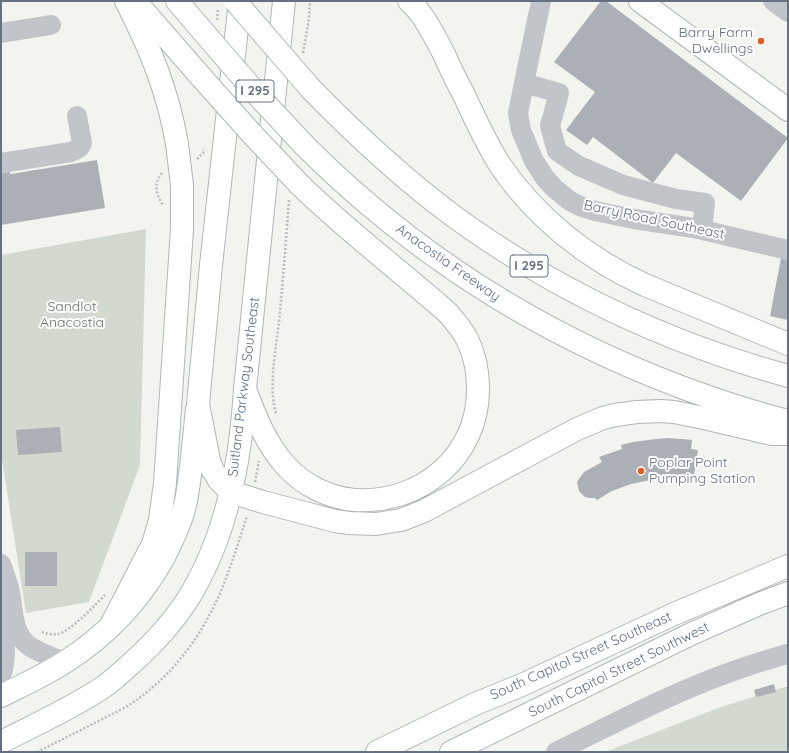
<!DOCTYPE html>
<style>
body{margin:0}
#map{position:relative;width:789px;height:753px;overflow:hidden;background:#f3f4ef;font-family:Quicksand,sans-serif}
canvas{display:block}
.frame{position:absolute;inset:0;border:2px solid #637180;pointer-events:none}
</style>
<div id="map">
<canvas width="789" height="753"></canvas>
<div class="frame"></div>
</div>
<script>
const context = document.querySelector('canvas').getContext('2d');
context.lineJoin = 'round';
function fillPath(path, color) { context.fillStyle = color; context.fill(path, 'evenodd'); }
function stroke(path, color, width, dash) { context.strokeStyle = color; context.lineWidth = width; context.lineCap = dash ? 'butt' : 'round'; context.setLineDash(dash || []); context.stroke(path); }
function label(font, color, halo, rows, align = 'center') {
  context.font = font + ' Quicksand,sans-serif'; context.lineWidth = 4; context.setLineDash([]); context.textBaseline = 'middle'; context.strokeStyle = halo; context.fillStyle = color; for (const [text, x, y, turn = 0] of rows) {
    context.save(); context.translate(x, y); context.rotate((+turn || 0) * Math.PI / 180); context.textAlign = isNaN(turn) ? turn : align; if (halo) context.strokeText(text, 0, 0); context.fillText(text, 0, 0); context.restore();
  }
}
const green = new Path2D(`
 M146 229 140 465 89 602 26 613 1 453V255Z
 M788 686V752H605L718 708Z`);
const building = new Path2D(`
 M601 1H606L788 138 741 201 676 153 653 183 593 137 587 145 566 130 595 92 554 62Z
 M97 160 105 208 1 225V173L10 172V174H11Z
 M781 258 788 260V320L770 316Z
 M60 427 62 452 18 455 16 430Z
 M669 438 692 440 691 449 698 450 694 475 687 474 686 479 661 478 631 484 612 491 597 500 595 498H590L585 497 579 491 577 482 579 479 584 472 602 462 599 457 622 449 621 445 633 442 656 439Z
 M25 552H57V586H25Z
 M774 684 776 692 756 697 754 690Z`);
const path = new Path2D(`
 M217 20 218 9
 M303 53 309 19 310 1
 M197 159 203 153 204 149
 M162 173C153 184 156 194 163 205
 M276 413C268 388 276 348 279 322 283 281 286 240 289 199
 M255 482 259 461
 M42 632C47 634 53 635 58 634 71 631 95 605 105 595
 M37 752C55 743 73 734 91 725 102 719 113 714 124 708 169 681 201 638 221 591 231 566 239 541 247 516`);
const minor = new Path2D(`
 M541 1 524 83 518 113 521 130 534 161 545 178 554 188 570 201 582 207 595 211 634 219 694 228 788 250
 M773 1 788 12
 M1 33 51 25
 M524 83 559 93 550 126 557 151 579 166 623 185 676 199 705 203 702 230
 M1 163 71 152 79 148 82 143 77 116
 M1 564C4 572 7 580 9 588 14 607 11 632 28 645 37 652 54 658 65 662
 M1 616C4 636 8 656 1 676
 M556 752C617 722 677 690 742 668 757 663 773 658 788 654`);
const major = new Path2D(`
 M640 1 788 110
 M1 696C23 685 45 675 65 662 106 636 139 601 163 559 171 543 180 526 184 509 188 495 189 481 191 467 193 448 195 428 197 409
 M1 742C35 725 70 709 102 688 114 680 124 670 134 661 156 641 176 619 191 594 211 560 225 521 233 481 240 451 243 420 245 389
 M377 752 475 704 524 684 674 614 788 566
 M451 752 691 634 759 604 788 593`);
const highway = new Path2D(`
 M126 1C150 48 168 91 177 144
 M135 1 202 78
 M177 1 206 35
 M240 1 211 265 198 404 209 460 212 469 219 480 231 492 263 502 335 521 349 523 376 524 401 520 424 511 577 429 603 418 615 415 637 412 661 411 674 412 704 418 772 434H788
 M284 1 245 389C255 416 266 444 286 466 303 485 329 498 355 500 421 504 479 456 478 388 478 371 475 356 468 341 463 330 455 321 447 312 398 269 346 230 300 185
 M409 1C425 15 434 36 444 54 450 68 457 82 464 95 475 119 486 143 500 165 536 218 588 259 645 285L788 344
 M311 89C355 134 401 177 452 215 553 289 668 343 788 376
 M305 146C412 253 540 334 681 387 716 400 752 412 788 421
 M110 627 153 544 160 520 165 483 182 229V185`);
const highwayBridge = new Path2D(`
 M235 1 311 89
 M206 35 262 100 305 146
 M202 78 252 134 300 185
 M177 144 182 185`);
const markers = [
 [761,41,4,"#e05e23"],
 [641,471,4,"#e05e23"]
];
const shields = [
 [255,91,38],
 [529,266,38]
];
const shieldNames = [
 ["I 295",255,91],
 ["I 295",529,266]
];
const poiNames = [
 ["Barry Farm",753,33],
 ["Dwellings",753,49],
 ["Poplar Point",649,463,"left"],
 ["Pumping Station",649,479,"left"]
];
const streetNames = [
 ["Barry Road Southeast",654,220,12],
 ["Anacostia Freeway",448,263,35],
 ["Suitland Parkway Southeast",244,387,-83],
 ["South Capitol Street Southeast",581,656,-24],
 ["South Capitol Street Southwest",619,670,-26]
];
const parkNames = [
 ["Sandlot",72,307],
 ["Anacostia",72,323]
];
fillPath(green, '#d2d9cf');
fillPath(building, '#aab0b5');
stroke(major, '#b2b6ba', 24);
stroke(highway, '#b2b5b8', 24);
stroke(path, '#b9bbbd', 2.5, [2, 2]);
stroke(minor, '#c1c4c8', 20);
stroke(major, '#fff', 22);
stroke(highway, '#fff', 22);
stroke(highwayBridge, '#b2b5b8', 24, []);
stroke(highwayBridge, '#fff', 22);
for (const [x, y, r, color] of markers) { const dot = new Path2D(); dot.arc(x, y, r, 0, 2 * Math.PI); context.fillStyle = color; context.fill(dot); stroke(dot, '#fff', 1.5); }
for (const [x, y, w] of shields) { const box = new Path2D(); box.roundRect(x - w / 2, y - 11, w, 22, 3); context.fillStyle = '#fff'; context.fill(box); stroke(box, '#637180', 1); }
label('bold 13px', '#637180', null, shieldNames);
label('14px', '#637180', '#fff', poiNames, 'right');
label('14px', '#637180', '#fff', streetNames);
label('14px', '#647862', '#fff', parkNames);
</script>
